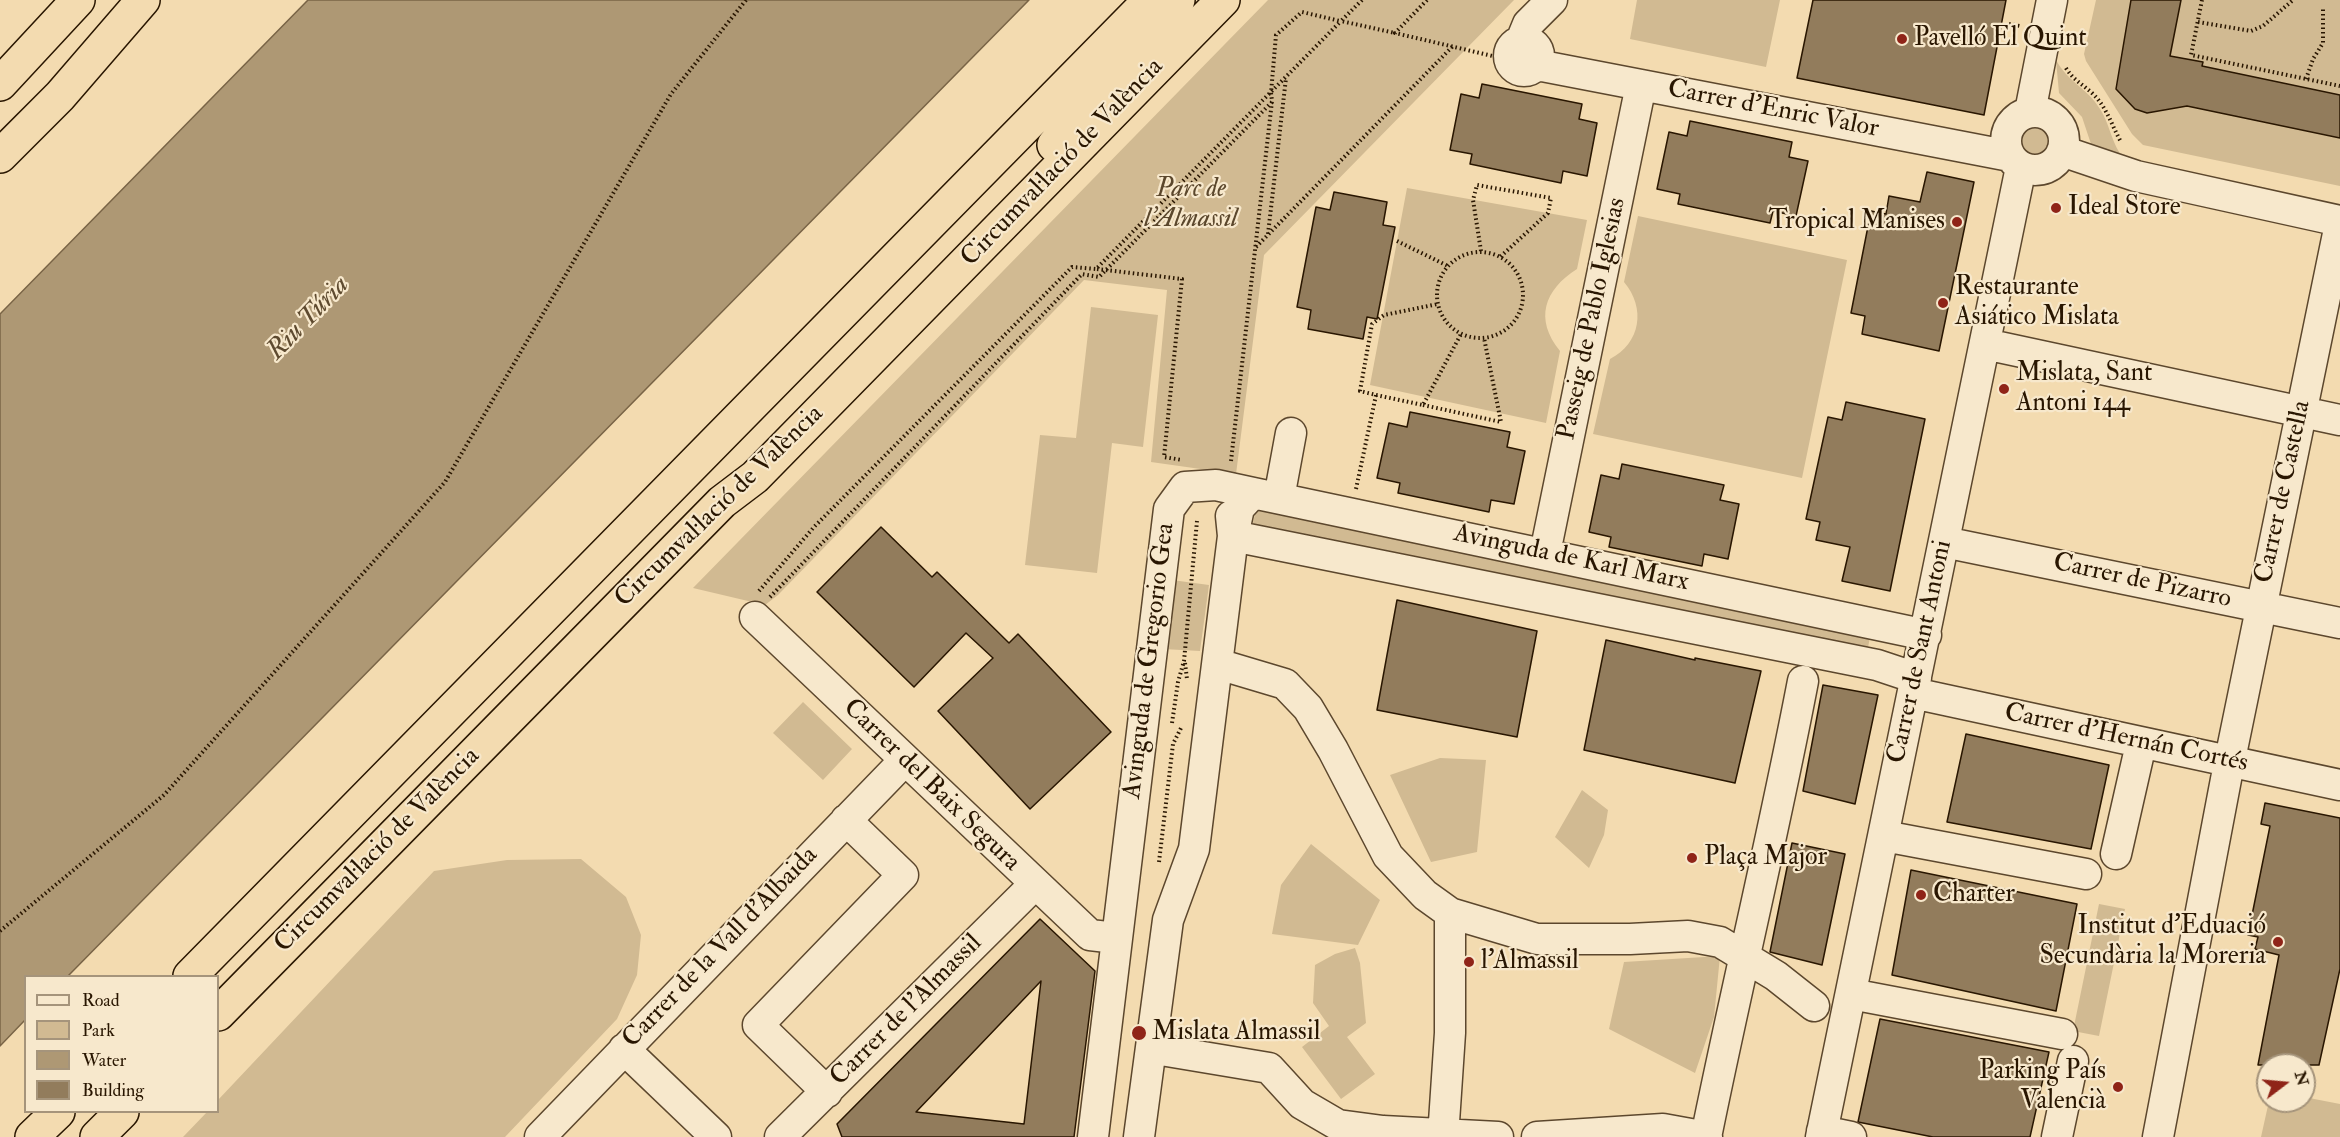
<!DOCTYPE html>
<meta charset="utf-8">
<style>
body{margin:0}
#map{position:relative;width:2340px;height:1137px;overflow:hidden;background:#f3dbb0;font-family:"IM FELL Double Pica",serif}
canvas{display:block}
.legend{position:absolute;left:24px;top:975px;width:195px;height:138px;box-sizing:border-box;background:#f7e8cc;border:2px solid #a5947b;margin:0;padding:8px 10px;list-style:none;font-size:18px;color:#291601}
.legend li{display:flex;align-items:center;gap:12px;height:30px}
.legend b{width:30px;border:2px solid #a5947b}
.north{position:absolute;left:2256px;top:1053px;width:60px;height:60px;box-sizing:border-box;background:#f7e8cc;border:2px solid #a5947b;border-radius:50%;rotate:74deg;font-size:16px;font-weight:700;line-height:24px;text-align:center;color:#291601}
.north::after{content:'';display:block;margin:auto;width:21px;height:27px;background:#8f2418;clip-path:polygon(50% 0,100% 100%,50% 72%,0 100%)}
</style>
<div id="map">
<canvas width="2340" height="1137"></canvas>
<ul class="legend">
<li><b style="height:8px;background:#f7e8cc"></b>Road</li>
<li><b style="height:16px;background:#d1ba92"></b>Park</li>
<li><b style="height:16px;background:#ae9874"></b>Water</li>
<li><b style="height:16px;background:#927c5c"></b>Building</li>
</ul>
<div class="north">N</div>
</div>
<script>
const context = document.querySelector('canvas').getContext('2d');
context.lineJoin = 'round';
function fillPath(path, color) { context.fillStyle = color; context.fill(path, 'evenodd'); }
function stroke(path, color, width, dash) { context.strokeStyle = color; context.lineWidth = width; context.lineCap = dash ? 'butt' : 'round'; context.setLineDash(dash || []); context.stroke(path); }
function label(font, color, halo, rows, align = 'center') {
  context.font = font + ' "IM FELL Double Pica",serif'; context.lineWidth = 4.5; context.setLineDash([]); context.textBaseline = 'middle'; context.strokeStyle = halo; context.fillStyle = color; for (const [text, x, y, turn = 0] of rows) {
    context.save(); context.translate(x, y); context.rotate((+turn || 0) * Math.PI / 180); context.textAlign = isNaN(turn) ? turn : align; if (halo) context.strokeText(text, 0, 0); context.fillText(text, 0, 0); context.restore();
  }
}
const green = new Path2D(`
 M1268 0H1514L1264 255 1236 474 1151 462 1167 290 1084 280 778 595 765 605 693 588Z
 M1637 0H1780L1766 67 1630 39Z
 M2096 0H2340V186L2143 145 2132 134 2086 61 2084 54Z
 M2056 60C2067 81 2088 89 2100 109 2111 126 2111 144 2125 160L2105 155 2091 144 2082 117 2059 93Z
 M2016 141a19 19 0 1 1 38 0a19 19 0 1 1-38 0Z
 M1407 188 1587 220 1577 269C1544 290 1534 319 1560 351L1546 423 1370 385Z
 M1638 216 1847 260 1802 478 1593 434 1610 359C1641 343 1646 308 1624 282Z
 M1091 307 1158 315 1143 447 1112 443 1097 573 1025 565 1040 435 1076 438Z
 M1258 501 1871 631 1866 659 1252 527Z
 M1172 580 1209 585 1200 651 1163 649Z
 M803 702 852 749 823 780 773 733Z
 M1440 758 1486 760 1477 852 1431 862 1390 775Z
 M1582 790 1608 810 1604 835 1589 868 1555 837Z
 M1311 844 1380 900 1358 945 1272 934 1281 885Z
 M581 859 626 897 641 935 637 975 617 1019 505 1137H183L207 1112H218V1100L434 871 507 860Z
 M2099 904 2125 909 2099 1036 2073 1031Z
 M1355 948 1360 963 1366 1023 1347 1037 1375 1074 1341 1099 1302 1047 1329 1026 1313 1003 1315 965 1335 954Z
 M1720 956 1714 1017 1695 1073 1609 1029 1624 962Z
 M2304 1097 2340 1104V1137H2261L2269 1101H2304Z`);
const water = new Path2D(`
 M308 0H1029L68 976H26L25 1020 0 1046V314Z`);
const building = new Path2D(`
 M1813 0H2006L1984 115 1797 78Z
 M2131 0H2181L2170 56 2203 62 2202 66 2340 95V138L2187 106 2147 113 2135 109 2116 89Z
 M1482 84 1582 104 1579 119 1597 123 1587 176 1563 171 1561 183 1470 164 1472 154 1450 150 1461 94 1479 98Z
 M1690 121 1792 142 1789 157 1808 161 1796 216 1773 211 1770 223 1678 204 1680 194 1657 189 1669 132 1687 136Z
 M1927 172 1974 182 1939 351 1862 334 1865 316 1851 313 1871 211 1886 214 1889 196 1920 202Z
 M1334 192 1387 202 1383 225 1395 227 1377 319 1367 317 1363 339 1308 329 1311 310 1297 307 1316 207 1330 210Z
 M1846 402 1925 419 1890 591 1842 581 1850 547 1816 540 1820 522 1806 519 1828 417 1842 420Z
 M1410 412 1510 432 1507 447 1525 451 1514 504 1491 500 1489 512 1398 493 1400 483 1377 478 1389 423 1407 427Z
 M1622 464 1724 485 1720 500 1739 504 1728 559 1704 554 1702 566 1609 547 1611 537 1589 532 1601 475 1619 479Z
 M881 527 932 577 937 572 1009 643 1018 634 1111 732 1030 809 938 711 993 658 966 633 914 687 817 592Z
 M1397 600 1537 631 1517 737 1377 710Z
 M1606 640 1695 660V658L1761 671 1735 783 1584 750Z
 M1823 685 1878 695 1855 804 1803 791Z
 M1966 734 2109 765 2091 849 1947 822Z
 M2265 803 2340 818V969L2319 1065H2258L2279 955 2255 949 2258 937 2248 935 2270 826 2261 824Z
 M1792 843 1845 854 1822 965 1770 952Z
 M1911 870 2077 904 2056 1011 1892 975Z
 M1040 919 1095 971 1074 1137H842L837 1124ZM1041 981 1024 1124 916 1112Z
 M1880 1019 2049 1052 2030 1137H1933L1858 1122Z`);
const path = new Path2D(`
 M1362 0 1341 21 1395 33
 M1427 0 1395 33 1501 58
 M2202 0 2191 55 2340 86
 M2198 22 2251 31 2263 26 2293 0
 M2009 24 2020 26
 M2072 37 2083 39
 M2066 68C2073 80 2084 85 2094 95 2107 108 2112 126 2121 142
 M2306 79 2313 59 2323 43V7
 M1268 234 1286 78
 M1397 241 1448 266
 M1256 247 1453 46
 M1481 251 1473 200 1477 185 1551 198 1548 213 1500 257
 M1437 295a43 43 0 1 1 86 0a43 43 0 1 1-86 0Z
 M1097 269 1182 279 1164 457 1182 460
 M1376 395 1423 405 1461 334
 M1423 405 1501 422 1484 338
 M1231 461 1272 101 1271 93 1276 35 1302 12 1340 21
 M1356 489 1376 395 1360 391 1372 324 1384 315 1438 304
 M759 591 814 527 1072 267 1096 269 1341 21
 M770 597 1082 274 1099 277 1272 102
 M1185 663 1187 679
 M1172 723 1178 682 1184 661 1197 521
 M1159 862 1173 744 1181 728
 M0 931 164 795 445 482 671 94 746 0`);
const minor = new Path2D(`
 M1509 56a15 15 0 1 1 30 0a15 15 0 1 1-30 0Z
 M1521 41 1528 24 1552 0
 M1537 65 2010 156
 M2006 141a29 29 0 1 1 58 0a29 29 0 1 1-58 0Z
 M2030 112 2052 0
 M2062 151 2136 176 2340 221
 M1985 344 2340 420
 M1253 493 1239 508 1233 536 1877 665 1916 678
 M1279 498 1291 433
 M1944 542 2340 623
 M1545 553 1641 85
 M755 617 1090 935 1116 938
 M1228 667 1285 684 1308 708 1333 750 1388 856 1425 895 1450 913 1537 939H1630L1688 936 1720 942 1776 976 1814 1006
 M1913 693 2340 785
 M1884 836 2086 874
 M2116 854 2141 744
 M1851 994 2062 1034
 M624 1049 716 1137
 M1161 1050 1269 1068 1302 1104 1338 1125 1383 1131 1498 1137
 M827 1092 758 1025 903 875 846 820
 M1822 1131 1851 1137
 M540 1137 904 761
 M780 1137 1035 884
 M1093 1137 1169 509 1185 487 1216 485 1253 493 1926 635
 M1139 1137 1168 920 1194 849 1233 536 1231 516
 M1443 1137 1450 1033V913
 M1537 1137 1663 1129 1707 1137
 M1706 1137C1737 984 1774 833 1803 681
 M1821 1137 2021 167
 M2057 1137 2073 1061
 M2158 1137 2227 774 2340 224`);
const highway = new Path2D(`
 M0 84 78 0
 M1054 145 1150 29 1178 0
 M0 156 60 96 143 0
 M190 976 1150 0
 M218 1014 722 502 755 477 1223 0
 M32 1137 58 1112
 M97 1137 122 1112`);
const markers = [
 [1902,39,6,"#8f2418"],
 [2056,208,6,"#8f2418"],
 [1957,222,6,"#8f2418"],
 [1943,303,6,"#8f2418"],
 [2004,389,6,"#8f2418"],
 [1692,858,6,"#8f2418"],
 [1921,895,6,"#8f2418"],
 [2278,942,6,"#8f2418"],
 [1469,962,6,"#8f2418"],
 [1139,1033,8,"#8f2418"],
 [2118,1087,6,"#8f2418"]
];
const poiNames = [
 ["Pavelló El Quint",1914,39],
 ["Ideal Store",2068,208],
 ["Tropical Manises",1945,222,"right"],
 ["Restaurante",1955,288],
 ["Asiático Mislata",1955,318],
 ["Mislata, Sant",2016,374],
 ["Antoni 144",2016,404],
 ["Plaça Major",1704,858],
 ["Charter",1933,895],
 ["Institut d'Eduació",2266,927,"right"],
 ["Secundària la Moreria",2266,957,"right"],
 ["l'Almassil",1481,962],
 ["Mislata Almassil",1152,1033],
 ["Parking País",2106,1072,"right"],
 ["Valencià",2106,1102,"right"]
];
const streetNames = [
 ["Carrer d'Enric Valor",1773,110,11],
 ["Circumval·lació de València",1063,163,-46],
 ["Passeig de Pablo Iglesias",1593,319,-78],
 ["Carrer de Castella",2284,492,-78],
 ["Circumval·lació de València",720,507,-44],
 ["Avinguda de Karl Marx",1571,559,12],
 ["Carrer de Pizarro",2142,582,12],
 ["Carrer de Sant Antoni",1921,652,-78],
 ["Avinguda de Gregorio Gea",1150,661,-83],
 ["Carrer d'Hernán Cortés",2126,739,12],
 ["Carrer del Baix Segura",931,786,44],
 ["Circumval·lació de València",378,851,-45],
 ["Carrer de la Vall d'Albaida",721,948,-46],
 ["Carrer de l'Almassil",907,1011,-45]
];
const parkNames = [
 ["Parc de",1191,190],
 ["l'Almassil",1191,220]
];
const waterNames = [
 ["Riu Túria",309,319,-46]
];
fillPath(green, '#d1ba92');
fillPath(water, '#ae9874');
stroke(water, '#796446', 1.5);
fillPath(building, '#927c5c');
stroke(building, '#291601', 1.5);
stroke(minor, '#5c472d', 33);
stroke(highway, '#291601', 36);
stroke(path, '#291601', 4, [1.5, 3]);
stroke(minor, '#f7e8cc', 30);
stroke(highway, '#f3dbb0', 33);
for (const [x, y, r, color] of markers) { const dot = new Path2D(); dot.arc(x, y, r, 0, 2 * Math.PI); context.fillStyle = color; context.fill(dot); stroke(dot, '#f7e8cc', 2); }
label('26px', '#291601', '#f7e8cc', poiNames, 'left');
label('26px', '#291601', '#f7e8cc', streetNames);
label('italic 26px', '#5b472c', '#f7e8cc', parkNames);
label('italic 27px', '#5e4a2f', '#f7e8cc', waterNames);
</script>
